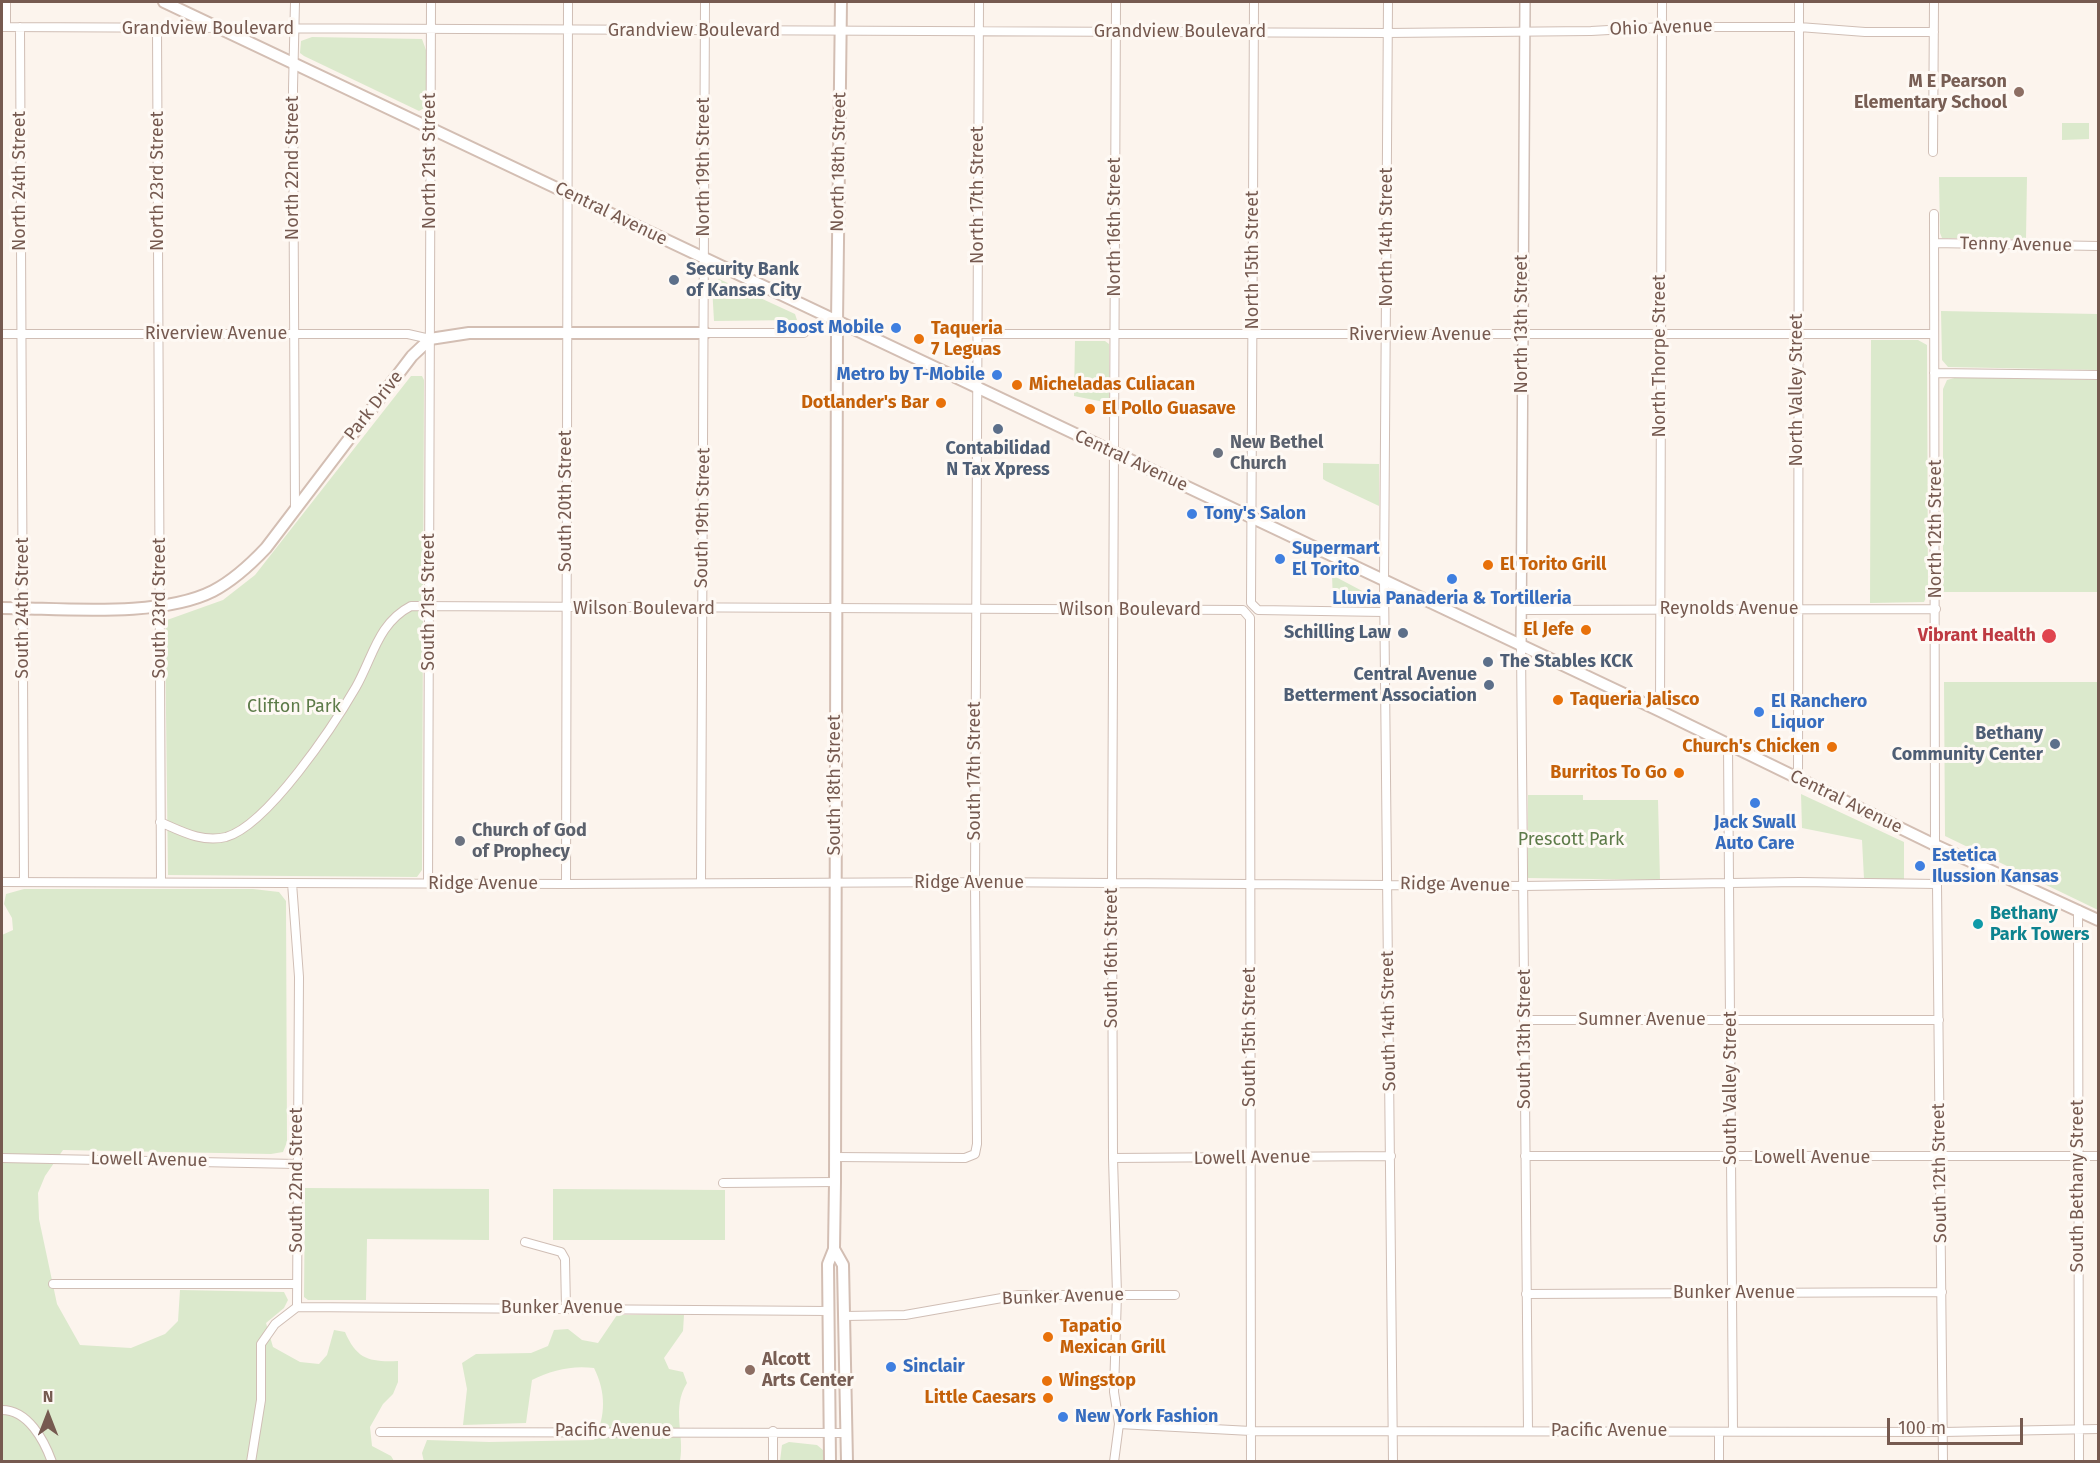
<!DOCTYPE html>
<style>
body{margin:0}
#map{position:relative;width:2100px;height:1463px;overflow:hidden;background:#fcf4ed;font-family:"Fira Sans",sans-serif}
canvas{display:block}
.frame{position:absolute;inset:0;border:3px solid #765a50;pointer-events:none}
.north{position:absolute;left:18px;top:1385px;width:60px;height:60px;-webkit-text-stroke:4px #fef9f4;paint-order:stroke;rotate:0deg;font-size:16px;font-weight:700;line-height:24px;text-align:center;color:#765a50}
.north::after{content:'';display:block;margin:auto;width:21px;height:27px;background:#765a50;clip-path:polygon(50% 0,100% 100%,50% 72%,0 100%)}
.scale{position:absolute;left:1887px;top:1418px;width:136px;height:27px;box-sizing:border-box;border:3px solid #765a50;border-top:0;padding-left:8px;font-size:18px;line-height:21px;white-space:nowrap;color:#765a50;-webkit-text-stroke:4px #fef9f4;paint-order:stroke}
</style>
<div id="map">
<canvas width="2100" height="1463"></canvas>
<div class="frame"></div>
<div class="north">N</div>
<div class="scale">100 m</div>
</div>
<script>
const context = document.querySelector('canvas').getContext('2d');
context.lineJoin = 'round';
function fillPath(path, color) { context.fillStyle = color; context.fill(path, 'evenodd'); }
function stroke(path, color, width, dash) { context.strokeStyle = color; context.lineWidth = width; context.lineCap = dash ? 'butt' : 'round'; context.setLineDash(dash || []); context.stroke(path); }
function label(font, color, halo, rows, align = 'center') {
  context.font = font + ' "Fira Sans",sans-serif'; context.lineWidth = 6; context.setLineDash([]); context.textBaseline = 'middle'; context.strokeStyle = halo; context.fillStyle = color; for (const [text, x, y, turn = 0] of rows) {
    context.save(); context.translate(x, y); context.rotate((+turn || 0) * Math.PI / 180); context.textAlign = isNaN(turn) ? turn : align; if (halo) context.strokeText(text, 0, 0); context.fillText(text, 0, 0); context.restore();
  }
}
const green = new Path2D(`
 M312 37 422 39 426 50V107L419 111 304 56 300 53 301 41Z
 M2062 123H2089V139L2062 140Z
 M1939 177H2027L2026 239 1942 238 1940 233Z
 M719 279 795 314 797 320 714 321 712 286Z
 M1941 311 2098 314V370L1948 367 1942 360Z
 M1871 340H1918L1927 345 1928 593 1924 602 1870 603Z
 M1075 341H1105L1109 344V403L1074 396Z
 M411 376H422L424 380 422 870 417 877 168 875 165 631 167 620 223 600 255 575Z
 M1958 377 2098 380V592H1943V389L1947 380Z
 M1323 463 1379 464V506L1326 481 1323 479Z
 M1332 575 1366 593 1368 602H1333Z
 M1944 682H2098V910L1945 836Z
 M1801 794 1904 842V879H1864L1862 840 1802 828Z
 M1528 795H1583V800H1658L1660 880 1528 878Z
 M24 889H253L279 892 286 901 287 1142 283 1152 271 1154 63 1150 45 1176 38 1193 39 1219 57 1304 80 1345 131 1348 165 1334 178 1321 180 1290 284 1292 288 1300 284 1308 266 1323 273 1347 300 1362 319 1364 327 1355 334 1330 345 1332C357 1360 370 1362 398 1361V1382L393 1394 383 1404 370 1427 372 1446 391 1456 394 1461 2 1462V935L13 930 12 918 4 904 6 894Z
 M305 1188 489 1189V1240L367 1239 366 1300H308L304 1297Z
 M553 1189 725 1190V1240H553Z
 M617 1315H684L683 1331 664 1358 669 1369 683 1372 687 1383C671 1408 685 1435 680 1461L424 1462 422 1453 427 1440 489 1442 594 1440C606 1416 606 1392 594 1368 573 1365 551 1370 532 1380L526 1423 463 1425 467 1389 462 1363 476 1354 531 1353 548 1346 554 1330 568 1329 582 1340 598 1343Z
 M789 1442 817 1445 823 1450V1461H780L782 1445Z`);
const minor = new Path2D(`
 M6 2V27
 M1254 2 1251 603 1258 610 1384 612
 M1388 2 1384 581 1393 1462
 M2 27 1387 33 1591 31 1663 27H1799L1865 32H1934
 M20 27 24 882
 M157 28 161 881
 M1933 152 1934 2
 M1934 214 1935 845
 M1934 243 2098 246
 M705 333H804
 M2 334H408L430 339
 M978 334H1934
 M1934 373 2098 375
 M295 510 293 88 295 2
 M1521 610 1936 609
 M1521 647 1528 1431
 M1660 711 1662 2
 M1728 745 1733 1431
 M1798 778 1799 2
 M160 822C181 831 202 843 226 837 268 825 334 725 356 687 373 657 378 623 411 606L1243 610 1250 618 1251 1462
 M2 882 566 884 975 882 1523 886 1799 882 1937 884 1943 1462
 M701 883 705 2
 M428 884 431 2
 M566 884 568 2
 M2078 910 2079 1462
 M1524 1020H1939
 M1525 1156H2098
 M835 1157 965 1158 975 1154 977 1144 975 882 979 2
 M2 1158 297 1164
 M1113 1158 1391 1156
 M723 1183 835 1182
 M525 1242 561 1252 565 1259 566 1308
 M53 1284H297
 M1526 1294 1942 1292
 M297 1307 828 1311
 M845 1316 905 1315 1019 1295H1175
 M2 1410C28 1410 44 1440 52 1462
 M1119 1424 1251 1431 1943 1432 2098 1429
 M380 1432 847 1433
 M251 1462 261 1400V1344L275 1324 297 1307 299 977 292 883
 M773 1462V1431
 M1114 1462 1119 1424 1114 1392 1117 1294 1113 1158 1112 884 1116 2
 M1719 1462V1432`);
const tertiary = new Path2D(`
 M1521 647 1525 2`);
const secondary = new Path2D(`
 M164 2 1660 711 1935 845 2098 920
 M2 608C62 608 160 618 213 591 234 580 250 565 266 548L412 356 430 339 469 333H705
 M834 1249 843 1265 847 1462
 M830 1462 828 1264 834 1249 835 1182 837 322 841 2`);
const markers = [
 [2019,92,6,"#8d6e63"],
 [674,280,6,"#5c6f8a"],
 [896,328,6,"#3f7fe0"],
 [919,339,6,"#e8710a"],
 [997,375,6,"#3f7fe0"],
 [1017,385,6,"#e8710a"],
 [941,403,6,"#e8710a"],
 [1090,409,6,"#e8710a"],
 [998,429,6,"#5c6f8a"],
 [1218,453,6,"#6b7280"],
 [1192,514,6,"#3f7fe0"],
 [1280,559,6,"#3f7fe0"],
 [1488,565,6,"#e8710a"],
 [1452,579,6,"#3f7fe0"],
 [1586,630,6,"#e8710a"],
 [1403,633,6,"#5c6f8a"],
 [2049,636,8,"#e0444e"],
 [1488,662,6,"#5c6f8a"],
 [1489,685,6,"#5c6f8a"],
 [1558,700,6,"#e8710a"],
 [1759,712,6,"#3f7fe0"],
 [2055,744,6,"#5c6f8a"],
 [1832,747,6,"#e8710a"],
 [1679,773,6,"#e8710a"],
 [1755,803,6,"#3f7fe0"],
 [460,841,6,"#6b7280"],
 [1920,866,6,"#3f7fe0"],
 [1978,924,6,"#0f9aa8"],
 [1048,1337,6,"#e8710a"],
 [891,1367,6,"#3f7fe0"],
 [750,1370,6,"#8d6e63"],
 [1047,1381,6,"#e8710a"],
 [1048,1398,6,"#e8710a"],
 [1063,1417,6,"#3f7fe0"]
];
const streetNames = [
 ["Ohio Avenue",1661,28,-2],
 ["Grandview Boulevard",208,29],
 ["Grandview Boulevard",694,31],
 ["Grandview Boulevard",1180,32],
 ["North 21st Street",430,161,-90],
 ["North 18th Street",839,162,-89],
 ["North 19th Street",704,167,-90],
 ["North 22nd Street",293,168,-90],
 ["North 24th Street",20,181,-90],
 ["North 23rd Street",158,181,-90],
 ["North 17th Street",978,195,-90],
 ["Central Avenue",611,214,26],
 ["North 16th Street",1115,227,-90],
 ["North 14th Street",1387,237,-90],
 ["Tenny Avenue",2016,245,1],
 ["North 15th Street",1253,260,-90],
 ["North 13th Street",1522,324,-90],
 ["Riverview Avenue",216,334],
 ["Riverview Avenue",1420,335],
 ["North Thorpe Street",1660,356,-90],
 ["North Valley Street",1797,390,-90],
 ["Park Drive",374,406,-52],
 ["Central Avenue",1131,461,25],
 ["South 20th Street",566,501,-90],
 ["South 19th Street",703,518,-89],
 ["North 12th Street",1936,529,-90],
 ["South 21st Street",429,602,-90],
 ["South 24th Street",23,608,-90],
 ["South 23rd Street",160,608,-90],
 ["Wilson Boulevard",644,609],
 ["Reynolds Avenue",1729,609],
 ["Wilson Boulevard",1130,610],
 ["South 17th Street",975,771,-90],
 ["South 18th Street",835,785,-90],
 ["Central Avenue",1846,802,26],
 ["Ridge Avenue",969,883],
 ["Ridge Avenue",483,884],
 ["Ridge Avenue",1455,885,1],
 ["South 16th Street",1112,958,-90],
 ["Sumner Avenue",1642,1020],
 ["South 14th Street",1389,1021,-91],
 ["South 15th Street",1250,1037,-90],
 ["South 13th Street",1525,1039,-90],
 ["South Valley Street",1731,1088,-90],
 ["Lowell Avenue",1252,1158,-1],
 ["Lowell Avenue",1812,1158],
 ["Lowell Avenue",149,1160,1],
 ["South 12th Street",1940,1173,-91],
 ["South 22nd Street",297,1180,-90],
 ["South Bethany Street",2078,1186,-90],
 ["Bunker Avenue",1734,1293],
 ["Bunker Avenue",1063,1297,-2],
 ["Bunker Avenue",562,1308],
 ["Pacific Avenue",613,1431],
 ["Pacific Avenue",1609,1431]
];
const educationNames = [
 ["M E Pearson",2007,82],
 ["Elementary School",2007,103],
 ["Alcott",762,1360,"left"],
 ["Arts Center",762,1381,"left"]
];
const serviceNames = [
 ["Security Bank",686,270,"left"],
 ["of Kansas City",686,291,"left"],
 ["Contabilidad",998,449,"center"],
 ["N Tax Xpress",998,470,"center"],
 ["Schilling Law",1391,633],
 ["The Stables KCK",1500,662,"left"],
 ["Central Avenue",1477,675],
 ["Betterment Association",1477,696],
 ["Bethany",2043,734],
 ["Community Center",2043,755]
];
const shopNames = [
 ["Boost Mobile",884,328,"right"],
 ["Metro by T-Mobile",985,375,"right"],
 ["Tony's Salon",1204,514],
 ["Supermart",1292,549],
 ["El Torito",1292,570],
 ["Lluvia Panaderia & Tortilleria",1452,599,"center"],
 ["El Ranchero",1771,702],
 ["Liquor",1771,723],
 ["Jack Swall",1755,823,"center"],
 ["Auto Care",1755,844,"center"],
 ["Estetica",1932,856],
 ["Ilussion Kansas",1932,877],
 ["Sinclair",903,1367],
 ["New York Fashion",1075,1417]
];
const foodNames = [
 ["Taqueria",931,329],
 ["7 Leguas",931,350],
 ["Micheladas Culiacan",1029,385],
 ["Dotlander's Bar",929,403,"right"],
 ["El Pollo Guasave",1102,409],
 ["El Torito Grill",1500,565],
 ["El Jefe",1574,630,"right"],
 ["Taqueria Jalisco",1570,700],
 ["Church's Chicken",1820,747,"right"],
 ["Burritos To Go",1667,773,"right"],
 ["Tapatio",1060,1327],
 ["Mexican Grill",1060,1348],
 ["Wingstop",1059,1381],
 ["Little Caesars",1036,1398,"right"]
];
const worshipNames = [
 ["New Bethel",1230,443],
 ["Church",1230,464],
 ["Church of God",472,831],
 ["of Prophecy",472,852]
];
const healthNames = [
 ["Vibrant Health",2036,636]
];
const parkNames = [
 ["Clifton Park",294,707],
 ["Prescott Park",1571,840]
];
const cultureNames = [
 ["Bethany",1990,914],
 ["Park Towers",1990,935]
];
fillPath(green, '#dbe9cc');
stroke(minor, '#d0beb5', 10);
stroke(tertiary, '#d0beb5', 12);
stroke(secondary, '#d3beb3', 14);
stroke(minor, '#fff', 8);
stroke(tertiary, '#fff', 9);
stroke(secondary, '#fff', 10);
for (const [x, y, r, color] of markers) { const dot = new Path2D(); dot.arc(x, y, r, 0, 2 * Math.PI); context.fillStyle = color; context.fill(dot); stroke(dot, '#fef9f4', 2); }
label('18px', '#765a50', '#fef9f4', streetNames);
label('bold 18px', '#785e54', '#fef9f4', educationNames, 'right');
label('bold 18px', '#4e5e75', '#fef9f4', serviceNames, 'right');
label('bold 18px', '#366cbe', '#fef9f4', shopNames, 'left');
label('bold 18px', '#c56008', '#fef9f4', foodNames, 'left');
label('bold 18px', '#5b616d', '#fef9f4', worshipNames, 'left');
label('bold 18px', '#be3a42', '#fef9f4', healthNames, 'right');
label('18px', '#5d7b49', '#fef9f4', parkNames);
label('bold 18px', '#0d838f', '#fef9f4', cultureNames, 'left');
</script>
